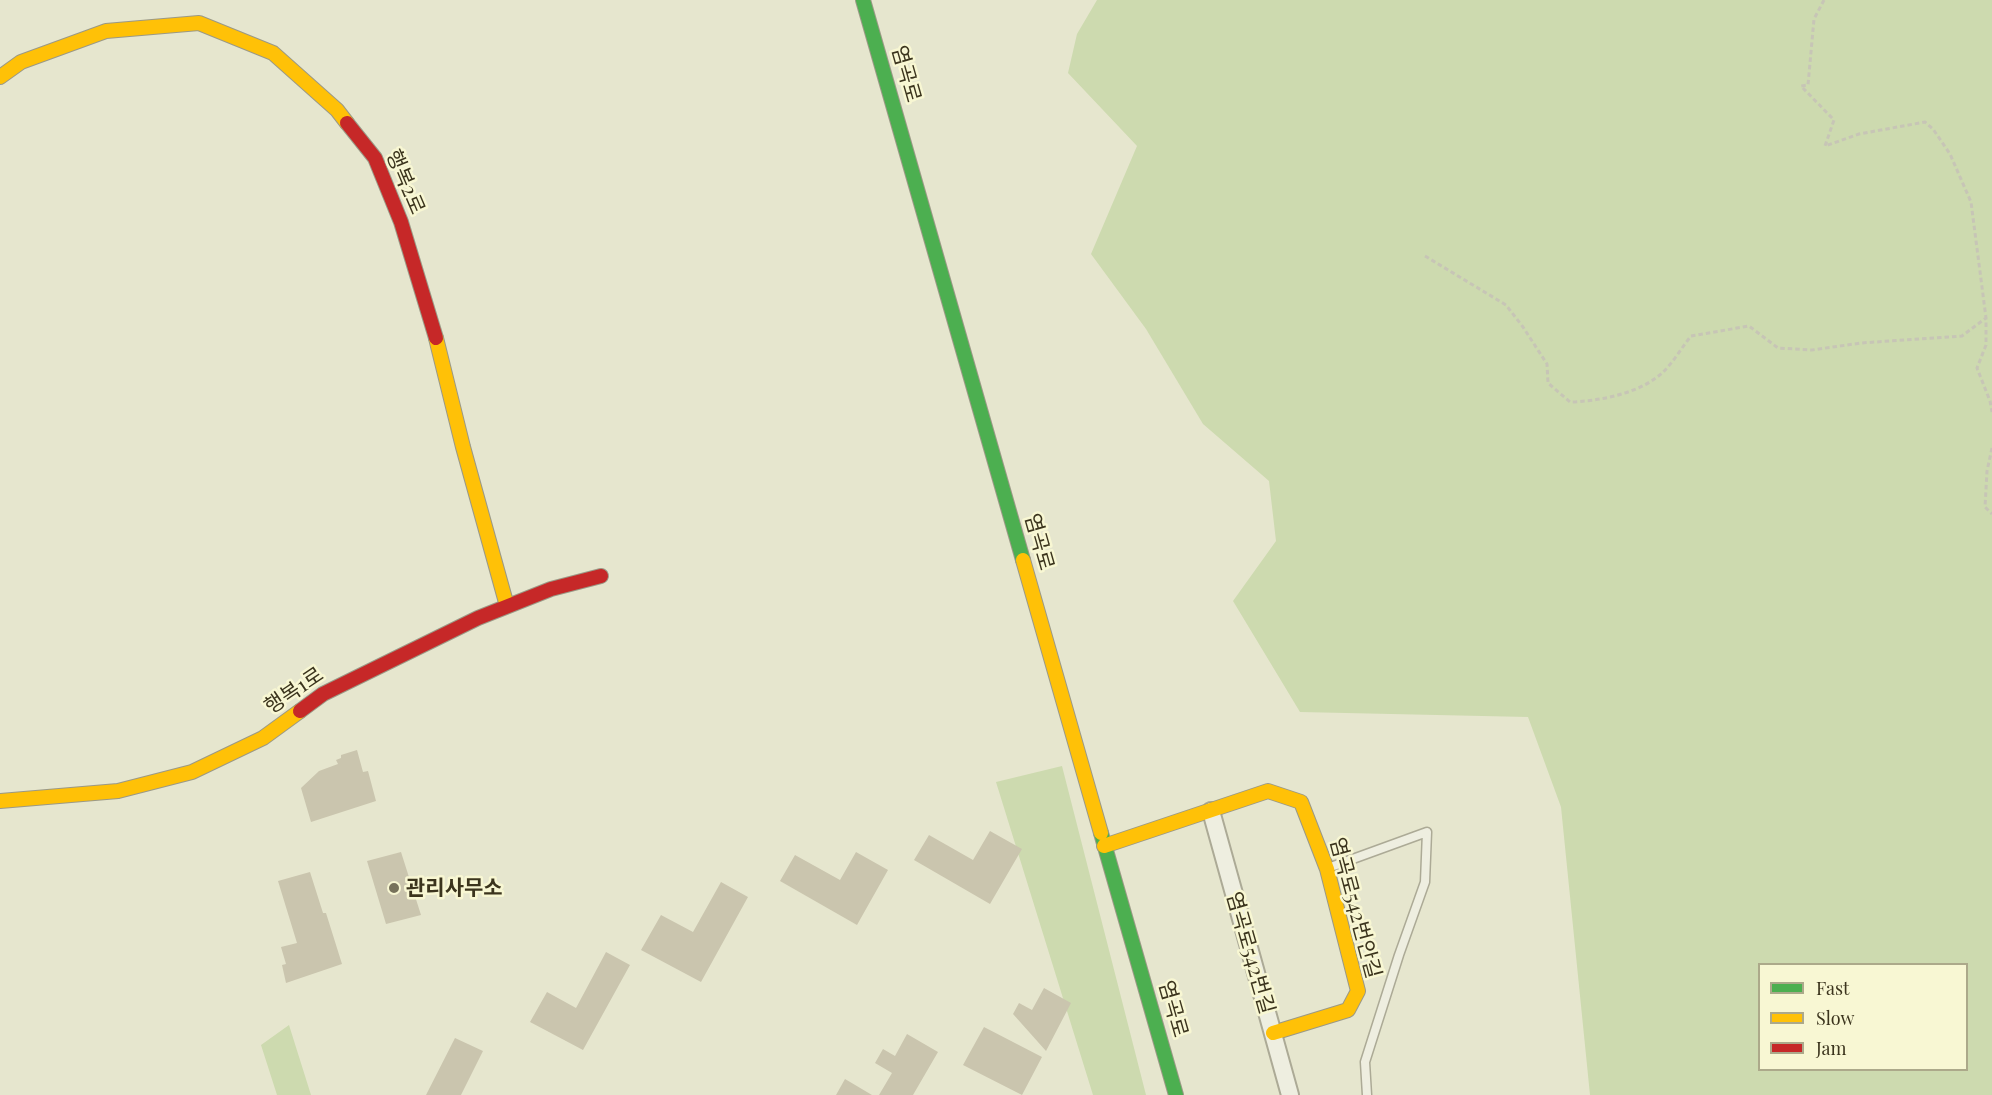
<!DOCTYPE html>
<meta charset="utf-8">
<style>
body{margin:0}
#map{position:relative;width:1992px;height:1095px;overflow:hidden;background:#e6e6ce;font-family:"Playfair Display",serif}
canvas{display:block}
.legend{position:absolute;left:1758px;top:963px;width:210px;height:108px;box-sizing:border-box;background:#f8f7d3;border:2px solid #aca98a;margin:0;padding:8px 10px;list-style:none;font-size:18px;color:#3b341d}
.legend li{display:flex;align-items:center;gap:12px;height:30px}
.legend b{width:30px;border:2px solid #aca98a}
</style>
<div id="map">
<canvas width="1992" height="1095"></canvas>
<ul class="legend">
<li><b style="height:8px;background:#4caf50"></b>Fast</li>
<li><b style="height:8px;background:#ffc107"></b>Slow</li>
<li><b style="height:8px;background:#c62828"></b>Jam</li>
</ul>
</div>
<script>
const context = document.querySelector('canvas').getContext('2d');
context.lineJoin = 'round';
function fillPath(path, color) { context.fillStyle = color; context.fill(path, 'evenodd'); }
function stroke(path, color, width, dash) { context.strokeStyle = color; context.lineWidth = width; context.lineCap = dash ? 'butt' : 'round'; context.setLineDash(dash || []); context.stroke(path); }
function label(font, color, halo, rows, align = 'center') {
  context.font = font + ' "Playfair Display","Noto Sans KR",serif'; context.lineWidth = 5; context.setLineDash([]); context.textBaseline = 'middle'; context.strokeStyle = halo; context.fillStyle = color; for (const [text, x, y, turn = 0] of rows) {
    context.save(); context.translate(x, y); context.rotate((+turn || 0) * Math.PI / 180); context.textAlign = isNaN(turn) ? turn : align; if (halo) context.strokeText(text, 0, 0); context.fillText(text, 0, 0); context.restore();
  }
}
const green = new Path2D(`
 M1097 0H1992V1095H1590L1561 807 1528 717 1300 712 1233 601 1276 541 1269 481 1203 424 1146 329 1091 254 1137 146 1068 73 1077 34ZM1966 964V1070H1760V964Z
 M1062 766 1146 1095H1093L996 782Z
 M289 1025 311 1095H277L261 1045Z`);
const building = new Path2D(`
 M357 750 363 772 368 771 376 801 311 822 301 788 319 771 338 764 336 760 341 758V755Z
 M990 831 1022 849 990 904 914 860 929 835 973 860Z
 M401 852 421 915 386 924 367 861Z
 M856 852 888 870 857 925 780 881 795 855 840 880Z
 M310 872 323 913H326L342 964 286 983 282 965 286 964 281 947 297 943 278 881Z
 M721 882 748 897 701 982 641 950 661 915 693 932Z
 M606 952 630 965 583 1050 530 1022 547 992 576 1008Z
 M1044 988 1071 1003 1046 1051 1013 1014 1019 1003 1032 1010Z
 M984 1027 1042 1057 1022 1095 963 1065Z
 M907 1034 938 1052 913 1095H879L892 1073 875 1063 883 1049 895 1056Z
 M455 1038 483 1051 461 1095H426Z
 M845 1079 872 1095H836Z`);
const path = new Path2D(`
 M1824 0 1814 19 1808 85 1801 86 1834 120 1825 146 1859 134 1925 122 1933 129 1950 154 1971 202 1986 318V345L1977 368 1990 401 1992 412
 M1425 256 1506 305 1523 327 1547 364 1548 383 1570 402C1599 401 1639 394 1662 373 1673 363 1682 347 1691 336L1749 326 1778 348 1812 350 1861 343 1962 336 1986 318
 M1992 448 1987 471 1985 507 1992 514`);
const lane = new Path2D(`
 M1328 868 1427 832 1425 882 1399 955 1365 1062 1367 1095`);
const street = new Path2D(`
 M1211 811 1290 1095`);
const fast = new Path2D(`
 M863 0 1023 560
 M1101 833 1176 1095`);
const slow = new Path2D(`
 M0 77 21 62 106 31 199 23 273 53 337 110 347 123
 M436 338 463 447 507 606
 M1023 560 1101 833
 M0 801 118 791 192 772 263 738 300 711
 M1104 846 1268 791 1301 802 1327 869 1358 991 1348 1010 1273 1033`);
const jam = new Path2D(`
 M347 123 375 158 401 222 436 338
 M300 711 323 694 478 618 551 589 601 576`);
const markers = [
 [394,888,6,"#77725b"]
];
const streetNames = [
 ["염곡로",906,74,74],
 ["행복2로",405,182,67],
 ["염곡로",1039,542,74],
 ["행복1로",294,691,-34],
 ["염곡로542번안길",1355,908,75],
 ["염곡로542번길",1250,953,74],
 ["염곡로",1173,1009,74]
];
const poiNames = [
 ["관리사무소",406,888]
];
fillPath(green, '#cddaaf');
fillPath(building, '#cac5ae');
stroke(lane, '#acaa96', 11);
stroke(street, '#acaa96', 20);
stroke(fast, '#9b9986', 16);
stroke(slow, '#9b9986', 16);
stroke(jam, '#9b9986', 16);
stroke(path, '#c7c5b6', 3, [4.5, 3]);
stroke(lane, '#eeeee0', 8);
stroke(street, '#eeeee0', 16);
stroke(fast, '#4caf50', 14);
stroke(slow, '#ffc107', 14);
stroke(jam, '#c62828', 14);
for (const [x, y, r, color] of markers) { const dot = new Path2D(); dot.arc(x, y, r, 0, 2 * Math.PI); context.fillStyle = color; context.fill(dot); stroke(dot, '#f8f7d3', 2); }
label('21px', '#3b341d', '#f8f7d3', streetNames);
label('bold 21px', '#3b341d', '#f8f7d3', poiNames, 'left');
</script>
